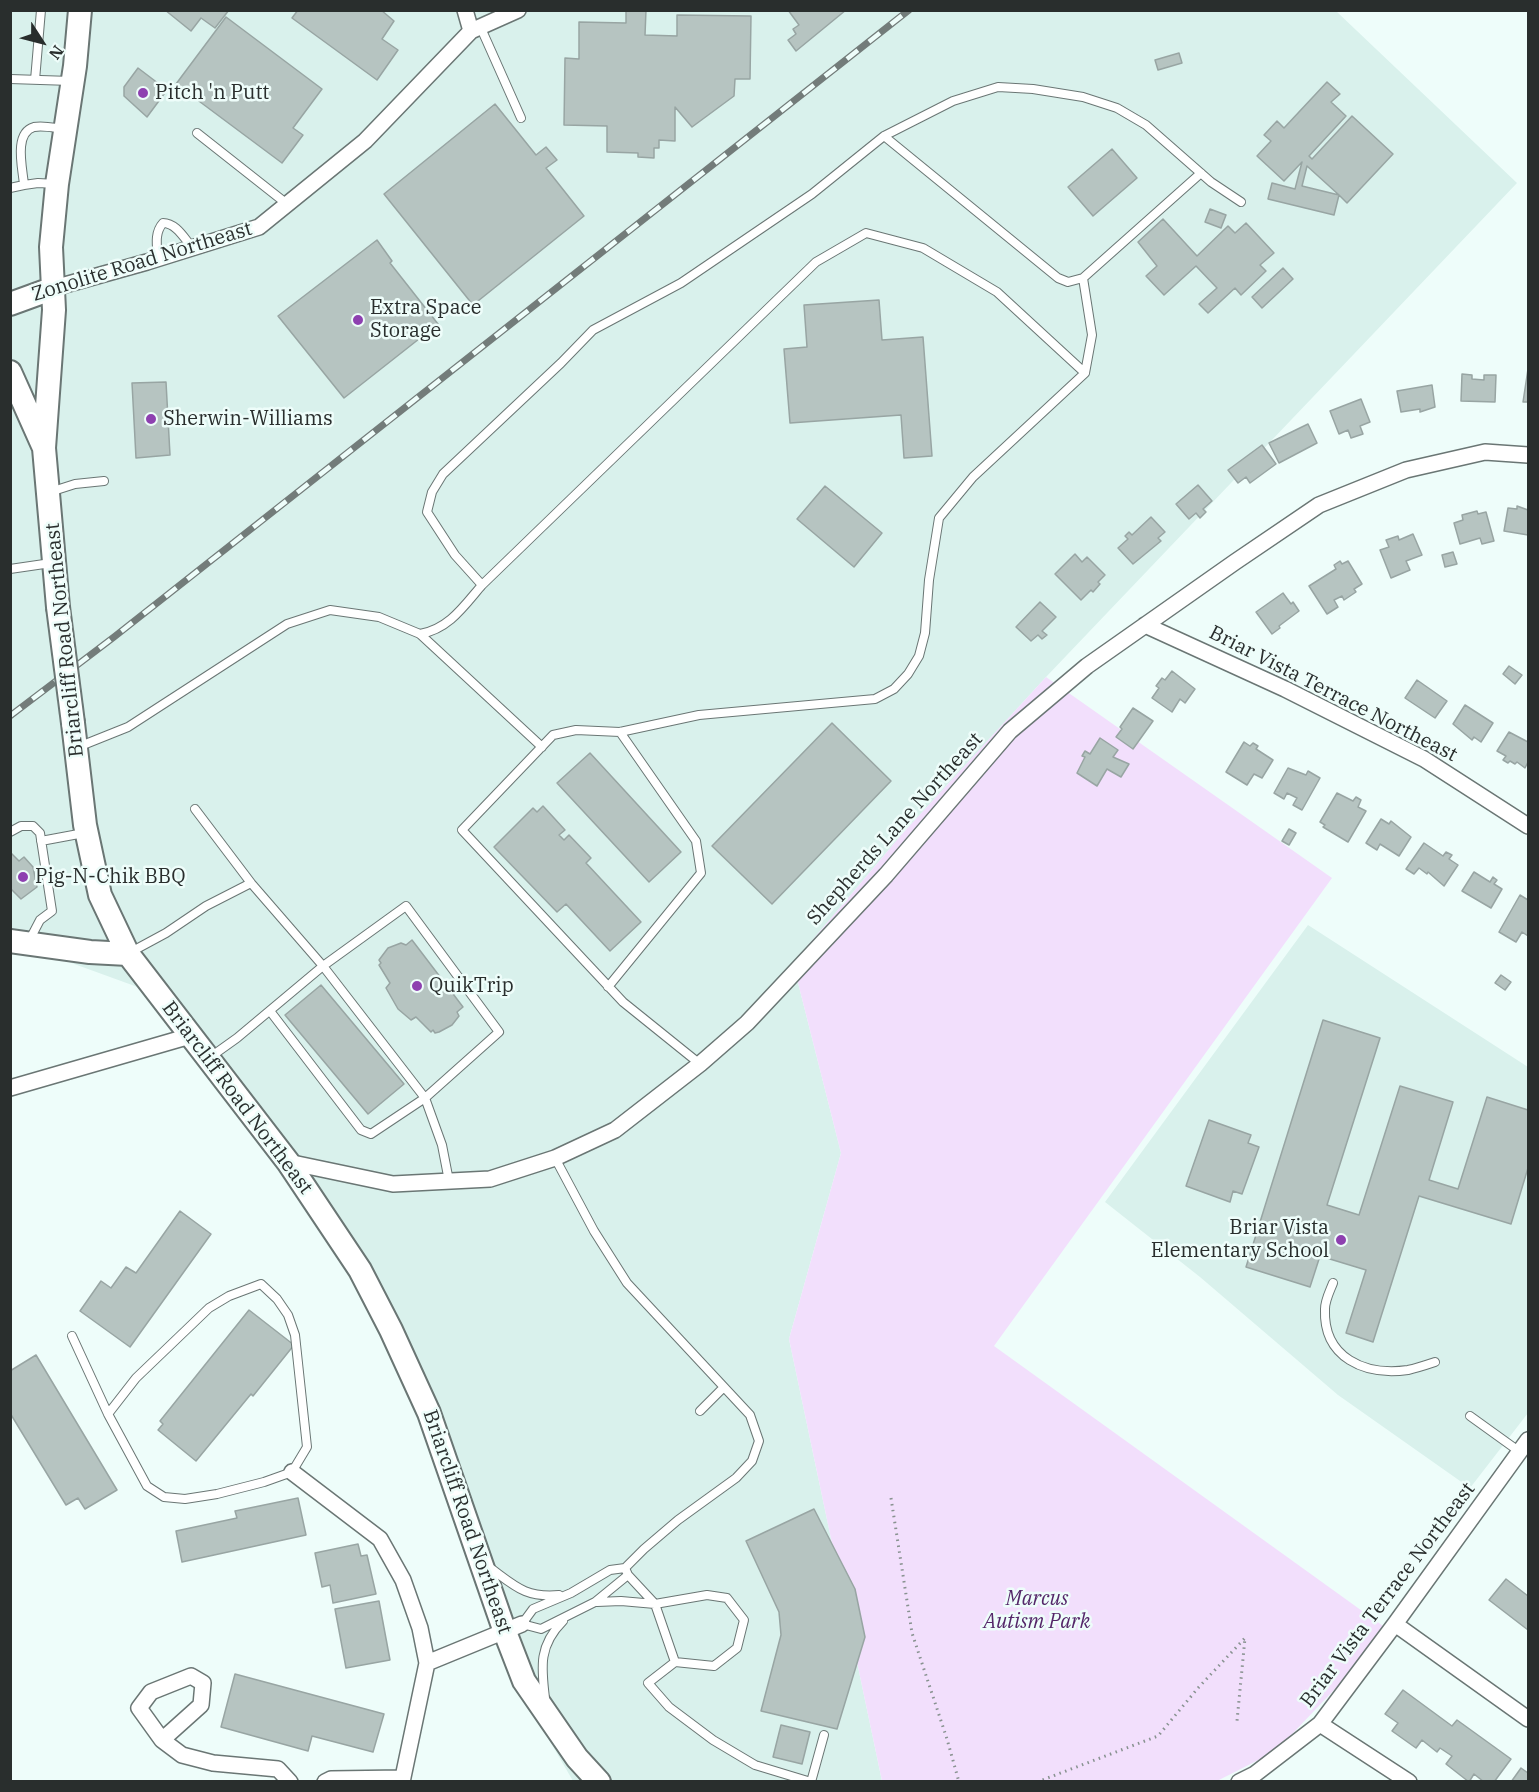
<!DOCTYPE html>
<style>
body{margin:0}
#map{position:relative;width:1539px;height:1792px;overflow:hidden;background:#eefdfa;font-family:"IBM Plex Serif",serif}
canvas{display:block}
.frame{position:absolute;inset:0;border:12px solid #292e2d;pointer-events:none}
.north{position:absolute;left:12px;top:12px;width:60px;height:60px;-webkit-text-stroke:4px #eefdfa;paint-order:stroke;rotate:126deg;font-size:16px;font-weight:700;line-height:24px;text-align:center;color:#292e2d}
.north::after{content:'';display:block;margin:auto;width:21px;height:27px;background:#292e2d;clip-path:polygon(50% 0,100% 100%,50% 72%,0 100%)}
</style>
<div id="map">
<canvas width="1539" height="1792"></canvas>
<div class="frame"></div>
<div class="north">N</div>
</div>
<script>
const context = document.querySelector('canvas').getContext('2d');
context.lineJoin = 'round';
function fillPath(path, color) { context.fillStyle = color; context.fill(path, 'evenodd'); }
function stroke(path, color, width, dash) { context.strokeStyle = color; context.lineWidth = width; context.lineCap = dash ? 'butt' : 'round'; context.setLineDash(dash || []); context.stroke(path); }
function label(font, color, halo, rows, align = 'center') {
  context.font = font + ' "IBM Plex Serif",serif'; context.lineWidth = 5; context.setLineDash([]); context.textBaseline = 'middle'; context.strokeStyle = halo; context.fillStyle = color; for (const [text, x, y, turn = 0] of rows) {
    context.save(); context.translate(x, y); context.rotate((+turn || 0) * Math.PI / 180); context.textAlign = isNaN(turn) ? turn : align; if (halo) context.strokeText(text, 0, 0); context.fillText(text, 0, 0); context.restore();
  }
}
const built = new Path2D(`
 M11 11H1336L1517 183 1046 677 903 833 793 963 841 1153 789 1339 882 1781H573L523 1695 375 1285 143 989 11 941Z
 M1308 925 1528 1067V1413L1470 1488 1338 1395 1200 1277 1105 1202Z`);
const green = new Path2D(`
 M1046 677 1332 878 994 1346 1390 1631 1276 1751 1217 1781H882L789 1339 841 1153 793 963 903 833Z`);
const building = new Path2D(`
 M165 10H229L215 28 201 18 191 31Z
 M298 10H381L394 21 382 39 398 50 377 80 292 18Z
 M626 10H646L645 35 677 36V15L751 16 750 79H735L734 96 692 127 675 107V141L659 140V148H654V158L638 157V153L607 152V126L564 125 565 58 579 59V22L626 23Z
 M788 10H846L796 51 788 40 796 34 793 29 799 25Z
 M226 17 322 89 293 128 303 135 282 163 176 84Z
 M1179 53 1182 63 1158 70 1155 60Z
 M138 68 167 90 147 117 124 96V87Z
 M1327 82 1340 94 1331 102 1346 116 1309 156 1312 159 1352 116 1393 154 1347 203 1339 195 1334 215 1268 199 1272 183 1295 189 1302 162 1284 181 1257 156 1271 141 1264 135 1277 121 1284 128ZM1307 166 1339 195 1302 186Z
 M495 104 536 155 546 147 557 160 546 168 584 216 473 305 384 194Z
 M1112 149 1137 178 1093 216 1068 187Z
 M1210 209 1226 215 1221 228 1205 222Z
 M1163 219 1197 256 1228 226 1235 233 1246 223 1274 253 1260 265 1266 271 1241 295 1235 288 1208 313 1199 304 1217 288 1196 266 1164 295 1146 276 1157 266 1138 242Z
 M377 240 392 261 390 263 438 324 344 398 278 316Z
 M1283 268 1293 279 1262 308 1252 297Z
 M879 300 882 340 923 337 932 456 904 458 901 415 790 423 784 349 807 347 804 305Z
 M1528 369V402H1523Z
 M1462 374 1472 375V379L1484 380V375H1496L1495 402 1461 401Z
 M166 382 170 455 136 458 132 383Z
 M1432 385 1435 407 1420 412V409L1401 412 1397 391Z
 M1361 399 1370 422 1360 426 1363 434 1351 438 1348 430 1339 434 1330 411Z
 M1308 424 1317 443 1279 463 1269 443Z
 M1262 445 1276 464 1250 483 1246 477 1238 483 1228 470Z
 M1198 485 1212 501 1203 509 1206 512 1200 518 1196 513 1189 519 1176 504Z
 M825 486 882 533 854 567 797 519Z
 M1517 506 1528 510V535L1504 531 1508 508 1517 509Z
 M1477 511 1478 514 1486 512 1494 541 1482 544 1480 538 1460 544 1454 523 1463 520 1462 515Z
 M1151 517 1165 532 1158 538 1161 541 1133 564 1118 548 1128 539 1125 536 1129 532 1132 535Z
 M1413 534 1422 555 1406 561 1410 570 1391 578 1380 550 1389 547 1386 540 1398 536 1399 540Z
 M1453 552 1457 564 1445 567 1442 555Z
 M1075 554 1082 562 1087 557 1105 575 1098 582 1100 584 1093 592 1091 590 1081 600 1055 574Z
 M1340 561 1342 564 1348 561 1362 584 1354 589 1356 592 1344 600 1342 596 1334 600 1338 607 1327 614 1309 586 1336 569 1334 565Z
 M1283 593 1291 604 1293 602 1299 611 1279 626 1280 628 1272 634 1256 612Z
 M1040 602 1056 617 1042 631 1047 635 1042 639 1038 635 1031 641 1016 627Z
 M1509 666 1522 675 1515 684 1503 674Z
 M1172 671 1195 689 1185 703 1180 699 1172 712 1152 698 1159 688 1156 686 1162 678 1165 680Z
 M1417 680 1447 701 1435 718 1405 698Z
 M1465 705 1493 723 1481 742 1474 737 1472 740 1453 724Z
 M1133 708 1153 721 1133 749 1116 737 1122 729 1120 727Z
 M832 723 891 781 772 904 712 846Z
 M1509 732 1528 742V762L1525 768 1517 762 1515 764 1510 761 1508 763 1503 760 1506 756 1497 751Z
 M1100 738 1118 750 1113 757 1129 764 1121 777 1107 769 1097 786 1077 773 1085 757 1082 756 1085 751 1090 754Z
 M1244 742 1250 746 1253 743 1258 746 1256 749 1273 760 1262 778 1254 774 1247 785 1226 772Z
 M590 753 681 852 649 882 557 783Z
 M1288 768 1306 775 1308 771 1320 778 1302 810 1293 805 1297 798 1287 793 1284 799 1274 793Z
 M1337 793 1353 801 1356 797 1361 800 1358 807 1366 811 1348 842 1323 827 1325 825 1320 822Z
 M543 806 565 830 559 835 564 840 569 835 591 858 586 863 641 922 610 951 566 904 557 912 494 847 533 808 537 812Z
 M1381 819 1389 824 1391 821 1411 837 1399 856 1380 844 1377 850 1366 843Z
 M1289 829 1296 833 1289 845 1282 841Z
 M1424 843 1443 856 1446 852 1452 855 1449 859 1458 865 1444 886 1428 872 1427 874 1419 868 1414 874 1406 869Z
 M10 852 19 861 24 857 33 867 37 887 21 899 10 888Z
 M1474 872 1490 882 1493 877 1497 880 1494 884 1502 889 1491 908 1462 891Z
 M1520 895 1528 900V936L1522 932 1516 942 1499 932Z
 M412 940 463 1007 457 1012 459 1016 452 1025 439 1032 435 1033 433 1030 431 1032 416 1017 411 1020 398 1009 386 988 390 983 379 965 381 963 379 960 388 948 401 943 406 945Z
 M1501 975 1511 982 1505 990 1495 983Z
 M321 985 404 1084 368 1114 285 1015Z
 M1323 1020 1380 1038 1327 1205 1359 1215 1400 1086 1453 1102 1429 1180 1458 1189 1487 1097 1528 1110V1168L1511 1224 1419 1196 1373 1342 1346 1333 1366 1270 1320 1256 1310 1287 1246 1267Z
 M1209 1120 1251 1135 1248 1143 1259 1147 1242 1194 1233 1191 1230 1202 1186 1186Z
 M180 1211 211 1234 130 1347 80 1311 101 1281 111 1288 126 1267 136 1273Z
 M249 1310 294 1345 253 1396 251 1394 196 1461 158 1430 163 1424 160 1421Z
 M36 1355 117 1490 85 1509 78 1498 66 1505 10 1413V1371Z
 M298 1498 306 1535 182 1562 176 1531 237 1518 235 1511Z
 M814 1509 855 1589 865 1637 837 1729 761 1711 781 1635 779 1612 746 1541Z
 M358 1544 361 1556 367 1555 376 1594 333 1603 330 1585 322 1587 315 1553Z
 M1506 1579 1528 1596V1630L1489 1600Z
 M379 1601 390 1660 346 1668 335 1609Z
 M235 1674 384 1714 373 1752 312 1736 308 1751 221 1727Z
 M1403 1690 1452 1726 1457 1720 1511 1759 1494 1782H1484L1474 1774 1469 1782 1446 1764 1452 1756 1440 1748 1437 1752 1422 1740 1416 1748 1392 1731 1398 1723 1385 1714Z
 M781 1725 810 1732 802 1764 773 1757Z
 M1521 1768 1528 1773V1782H1511Z`);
const path = new Path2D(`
 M891 1498 912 1633 947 1739 959 1782
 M1037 1782 1158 1736 1198 1688 1245 1638 1237 1721`);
const lane = new Path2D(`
 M480 26 521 118
 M10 79 71 81
 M35 80 41 10
 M197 133 287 204
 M884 136 1058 278 1068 282 1083 278
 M56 184 38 183 24 185C23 170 13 133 34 127 43 125 55 128 64 129
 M10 188 24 185
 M158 259C157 246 154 233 163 223 176 223 184 238 192 247
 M50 492 75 484 104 481
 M10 569 51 563
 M482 585 816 262 866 233 923 248 997 292 1085 373
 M420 634C449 629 464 606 482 585L455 555 427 512 432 492 443 474 561 363 593 330 681 283 812 194 884 136 953 101 998 87 1033 89 1083 97 1117 108 1146 125 1211 182 1241 202
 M78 747 128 727 287 624 330 610 379 617 420 634 542 747
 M10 832 21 826H33L40 833 52 911 40 920 29 941
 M41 841 84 833
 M251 883 323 966 406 906 499 1032 425 1098 371 1134 361 1130 270 1011
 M129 953 166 933 206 906 251 883 195 809
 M608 987 701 873 696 841 620 732
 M209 1058 237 1038 323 966 425 1098 442 1145 449 1181
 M700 1064 623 1002 462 830 553 735 576 730 620 732 699 715 875 699 894 689 908 674 919 656 925 633 929 580 939 518 973 477 1085 373 1092 335 1083 278 1201 173
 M555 1158 594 1231 627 1283 750 1415 759 1441 752 1461 736 1478 678 1520 644 1549 625 1568 610 1570 571 1593 533 1609 522 1624 541 1629 595 1602 628 1575 625 1568
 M1333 1283C1330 1291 1325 1300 1325 1309 1323 1358 1365 1376 1408 1370 1417 1368 1426 1365 1435 1362
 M72 1336 108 1414 147 1486 164 1497 185 1499 217 1494 264 1482 292 1472 307 1447 295 1335 288 1315 277 1299 261 1284 229 1296 209 1308 136 1378 108 1414
 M700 1411 724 1387
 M1470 1416 1520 1452
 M489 1567C515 1586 525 1598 559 1595
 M628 1575 655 1604 675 1662
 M597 1602 621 1601 655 1604 707 1595 727 1598 744 1620 737 1648 714 1666 675 1662 648 1683 669 1707 713 1740 755 1765 811 1782
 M545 1698C541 1666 539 1645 563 1621
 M811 1782 824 1735`);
const street = new Path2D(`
 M465 10 471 31
 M54 288 147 262 259 227 365 141 471 31 518 10
 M1145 625 1285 689 1424 759 1528 826
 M10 1088 190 1036
 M288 1162 393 1184 490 1179 555 1158 615 1130 700 1064 747 1023 886 875 1010 731 1087 666 1235 562 1319 505 1406 470 1485 452 1528 455
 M292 1472 380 1539 403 1580 420 1628 427 1663 402 1782
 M1395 1624 1528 1719
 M427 1663 522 1624
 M1320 1724 1409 1782
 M162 1740 201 1705 203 1683 191 1676 151 1692 139 1708 162 1740 182 1755 213 1763 278 1769 290 1782
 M325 1782 331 1779 403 1778
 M1239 1782 1255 1774 1320 1724 1395 1624 1528 1440`);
const secondary = new Path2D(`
 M10 304 54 288
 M10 372 44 448 58 607
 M44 448 54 310 51 247 57 184 75 66 80 10
 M73 723 85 825 100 895 128 954 288 1162 360 1270 391 1330 429 1413 505 1632 524 1681 577 1758 599 1782
 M10 941 90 952 128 954`);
const rail = new Path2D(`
 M10 716 114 637 909 10`);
const secondaryBridge = new Path2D(`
 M58 607 73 723`);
const markers = [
 [143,93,6,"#8e40b0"],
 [358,320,6,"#8e40b0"],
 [151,419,6,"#8e40b0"],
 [23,877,6,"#8e40b0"],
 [417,986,6,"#8e40b0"],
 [1341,1240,6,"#8e40b0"]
];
const poiNames = [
 ["Pitch 'n Putt",155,93],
 ["Extra Space",370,308],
 ["Storage",370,331],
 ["Sherwin-Williams",163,419],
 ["Pig-N-Chik BBQ",35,877],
 ["QuikTrip",429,986],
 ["Briar Vista",1329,1228,"right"],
 ["Elementary School",1329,1251,"right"]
];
const streetNames = [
 ["Zonolite Road Northeast",142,262,-17],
 ["Briarcliff Road Northeast",65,640,-96],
 ["Briar Vista Terrace Northeast",1333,694,27],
 ["Shepherds Lane Northeast",895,829,-48],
 ["Briarcliff Road Northeast",237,1098,53],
 ["Briarcliff Road Northeast",467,1522,71],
 ["Briar Vista Terrace Northeast",1388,1595,-53]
];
const parkNames = [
 ["Marcus",1037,1599],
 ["Autism Park",1037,1622]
];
fillPath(built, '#d9f1ec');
fillPath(green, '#f2dffc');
fillPath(building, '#b6c4c1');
stroke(building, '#98a5a3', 1.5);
stroke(lane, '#6a7674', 10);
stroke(street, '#6a7674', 18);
stroke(secondary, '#6a7674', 26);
stroke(path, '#889290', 3, [1.5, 4.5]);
stroke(lane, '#fff', 8);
stroke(street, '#fff', 15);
stroke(secondary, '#fff', 22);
stroke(rail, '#737c7a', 7);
stroke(rail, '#eefdfa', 4.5, [14]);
stroke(secondaryBridge, '#6a7674', 26, []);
stroke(secondaryBridge, '#fff', 22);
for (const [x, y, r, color] of markers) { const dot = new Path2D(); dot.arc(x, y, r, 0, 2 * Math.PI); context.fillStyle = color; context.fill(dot); stroke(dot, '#eefdfa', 2); }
label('20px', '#292e2d', '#eefdfa', poiNames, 'left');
label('20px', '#292e2d', '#eefdfa', streetNames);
label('italic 20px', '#542669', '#eefdfa', parkNames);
</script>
